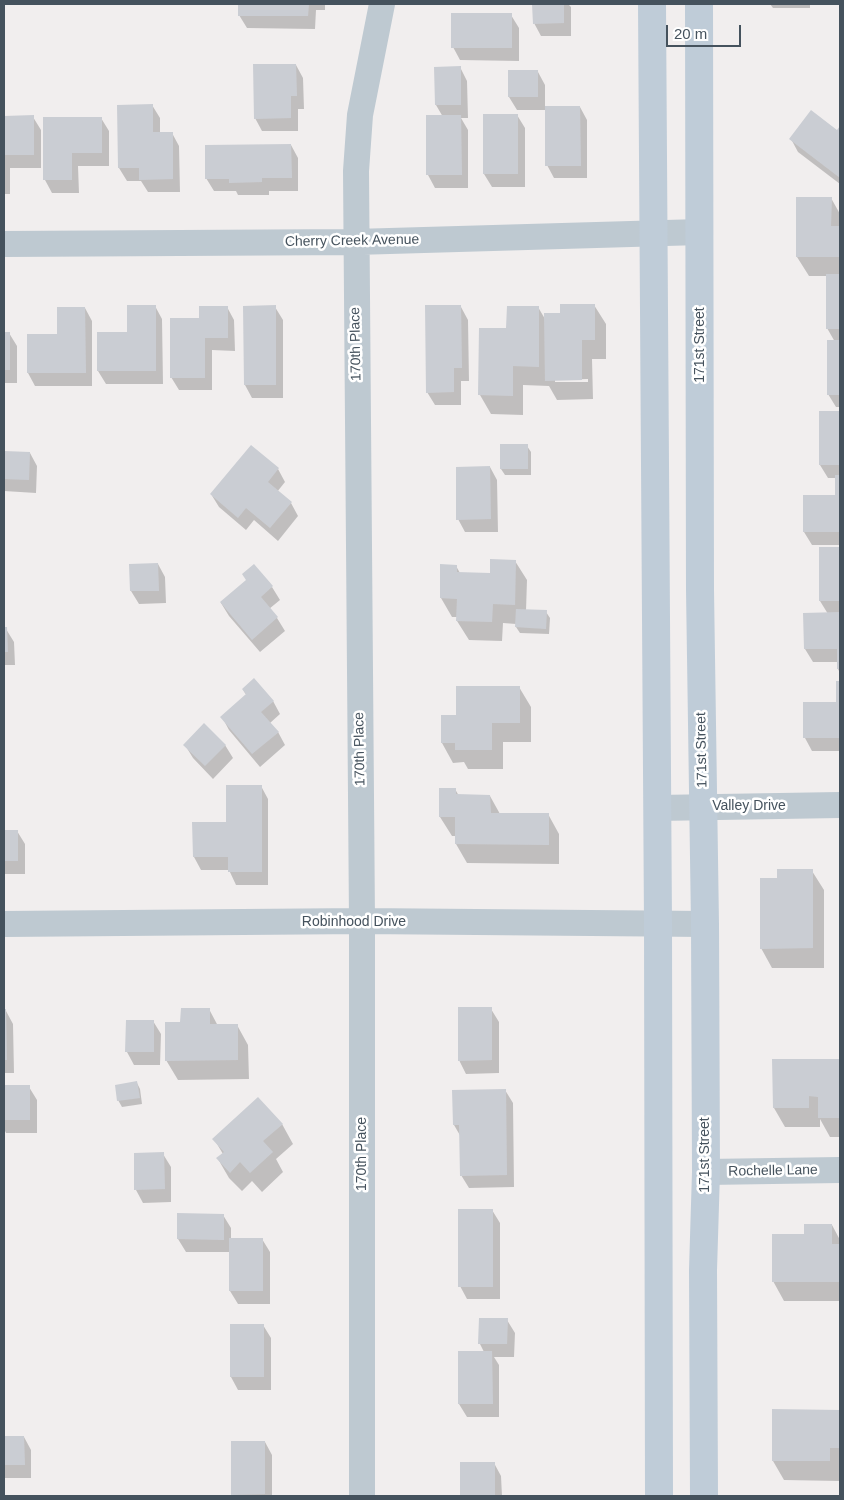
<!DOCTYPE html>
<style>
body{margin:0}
#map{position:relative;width:844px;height:1500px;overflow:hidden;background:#f1eeee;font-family:Helvetica,sans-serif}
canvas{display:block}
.frame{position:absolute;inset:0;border:5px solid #45525d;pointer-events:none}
.scale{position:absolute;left:666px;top:25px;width:75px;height:22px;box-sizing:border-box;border:2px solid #45525d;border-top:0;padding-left:6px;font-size:15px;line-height:18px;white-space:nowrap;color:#45525d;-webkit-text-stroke:4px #fff;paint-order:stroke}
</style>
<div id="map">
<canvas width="844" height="1500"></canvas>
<div class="frame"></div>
<div class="scale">20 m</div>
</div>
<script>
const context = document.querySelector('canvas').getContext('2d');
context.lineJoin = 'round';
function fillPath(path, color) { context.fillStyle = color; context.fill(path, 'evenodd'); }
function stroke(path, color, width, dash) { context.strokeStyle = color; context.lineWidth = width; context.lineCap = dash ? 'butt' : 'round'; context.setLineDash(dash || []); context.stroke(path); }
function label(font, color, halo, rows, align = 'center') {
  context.font = font + ' Helvetica,sans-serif'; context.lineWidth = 5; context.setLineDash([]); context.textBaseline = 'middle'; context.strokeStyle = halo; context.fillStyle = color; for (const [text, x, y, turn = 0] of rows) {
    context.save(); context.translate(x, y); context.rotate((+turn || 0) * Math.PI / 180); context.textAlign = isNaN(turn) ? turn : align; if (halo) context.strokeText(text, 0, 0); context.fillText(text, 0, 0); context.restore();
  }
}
const shadow = new Path2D(`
 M240 4H325V10H316L315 29 247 28 239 15Z
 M533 4H568L571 7V36H541L534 23Z
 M770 4H810V8H773Z
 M511 15 519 28V61L460 60 453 47Z
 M296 65 303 78 304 109H298V131H262L255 118Z
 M460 67 467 81 468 118H461L468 130V188H435L428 175 427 117H443L436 105Z
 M538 72 545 85V107H580L587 120V178H554L547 165 546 110H517L509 97Z
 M152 105 160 118V134L172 133 179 146 180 192H148L141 181H127L119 168Z
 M517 115 525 128V187H492L484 174Z
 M4 117H33L41 130V168H10V194H4Z
 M101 118 109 131V166H78L79 193H52L45 180Z
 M840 128V184L798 152 791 139 838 131Z
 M291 145 298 158V191H269V195H238L236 191H214L206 178Z
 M831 198 840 214V407H836L828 394 835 342 827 328V276H809L797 257Z
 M594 305 606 324V359H592L593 399 557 400 549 386 523 385V415L491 414 480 395 508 329 538 307 545 319ZM588 379V382H555V380Z
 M155 306 162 319 163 384H106L98 371Z
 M227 307 234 320 235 351 212 350V390H179L171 377 200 319Z
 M244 307H275L283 320V398H252L245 385Z
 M461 307 468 320 469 381H461V405H435L427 392Z
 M85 308 92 321V386H35L28 373V335H58Z
 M4 333H9L17 346V383H4Z
 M820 412H840V545H812L804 532 837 496V478H828L820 465Z
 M527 446 531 452V475H505L501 469Z
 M4 452 30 453 37 466 36 493 4 491Z
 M490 467 497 480 498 532H465L458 519Z
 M278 469 285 482 277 492 291 503 298 516 278 541 254 520 246 530 219 507 211 494Z
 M820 548H840V673L838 669V662H813L805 649 828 614 820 601Z
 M515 561 527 580 526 611 546 612 550 618 549 634 520 633 516 627V624L503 623 502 641 469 640 457 621 458 617H452L441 598 456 566 460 573 491 574Z
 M158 564 165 577 166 603 139 604 131 591Z
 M272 587 280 600 269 609 277 618 285 631 260 652 229 616 221 603Z
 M4 629H6L14 642 15 665H4Z
 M837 683H840V751H812L805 738 837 703Z
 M519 687 531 707V742H503V769H468L464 762 453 763 442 743V716H457Z
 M243 690 273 701 280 714 270 723 278 732 285 745 260 767 229 730 222 717 247 696Z
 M185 745H225L233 758 213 779 193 758Z
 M261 786 268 799V885H236L229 870H201L194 857V823H227Z
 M455 789 459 796H490L500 814H548L559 834V864L467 863 456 844V836H452L440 817Z
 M4 831H17L25 844V874H4Z
 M812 871 824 890V968H772L761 948 779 879Z
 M209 1009 218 1026 237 1025 248 1045 249 1079 178 1080 166 1060 182 1023Z
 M491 1009 499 1022V1073L466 1074 459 1060Z
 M4 1011H6L13 1024 14 1073H4Z
 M153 1021 161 1034 160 1065H134L127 1052Z
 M773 1060H840V1137H830L820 1119V1127H785L774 1108Z
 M137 1083 140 1089 142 1104 122 1107 118 1100Z
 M4 1087H29L37 1100V1133H6L4 1129Z
 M505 1090 513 1103 514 1187 469 1188 461 1175V1137L454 1125 453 1091Z
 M282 1124 293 1144 276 1159 283 1172 262 1192 252 1181 242 1191 229 1178 218 1159 223 1154 214 1139Z
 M163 1154 171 1167V1202L143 1203 136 1190Z
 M492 1210 500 1223V1299H467L460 1286Z
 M179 1215H223L231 1228V1239H262L270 1252V1304H238L230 1291V1252H186L178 1239Z
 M832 1225 840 1240V1301H784L773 1281 805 1235Z
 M507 1320 515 1333 514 1357H494L499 1365V1417H467L459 1404 484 1352 480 1344Z
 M263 1325 271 1338V1390H238L231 1377Z
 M773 1410 840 1411V1481L784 1480 773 1461Z
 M4 1437H24L31 1450V1478H4Z
 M265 1442 272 1455V1496H233L232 1494Z
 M461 1463H494L501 1476 502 1496H462Z`);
const building = new Path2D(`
 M238 4H309L308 16H238Z
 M532 4H564V23L533 24Z
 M451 13H512V48H451Z
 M253 64H296L297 96H291V118L254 119Z
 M461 66V105H435L434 67Z
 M508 70H538V97H508Z
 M153 104V132H173V179L139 180V168H118L117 105Z
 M545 106H580L581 166H545Z
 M811 110 837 130 840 126V178L789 139Z
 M483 114H518V174H483Z
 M34 115V155H4V116Z
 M426 115H461L462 175H426Z
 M43 117H102V153H72V180H43Z
 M291 144 292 178H262V182L229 183V179H205V145Z
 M796 197H832L831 226H840V257H796Z
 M826 274H840V329H826Z
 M560 304H595V340H582V380L545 381 544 313H560Z
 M127 305H156V371H97V332H127Z
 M276 305V385H244L243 306Z
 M425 305H461L462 368H454V392L426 393Z
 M199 306H228V338H205V378H170V318H199Z
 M507 306H539V367L513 366V396L478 395 479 328H506Z
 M57 307H85L86 373H27V334H57Z
 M4 332H10V370H4Z
 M827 340H840V395H827Z
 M819 411H840V465H819Z
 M500 444H528V469H500Z
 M251 445 279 468 268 482 292 502 270 528 246 508 238 518 210 494Z
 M4 451 30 452 29 480 4 479Z
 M490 466 491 519 456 520V467Z
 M835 475H840V532H803V495H835Z
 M819 547H840V601H819Z
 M490 559 516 560 515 605 493 604 492 622 456 621 457 599 440 598V564L457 565V572L490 573Z
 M158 563 159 591H130L129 564Z
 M254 564 273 586 261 597 278 617 252 640 220 602 246 580 242 574Z
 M516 609 547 610 546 629 515 627Z
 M840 612V669H837V649H804L803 613Z
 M4 627H7L8 652H4Z
 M254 678 274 701 261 712 279 732 252 754 220 717 246 694 242 689Z
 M836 681H840V738H803V702H836Z
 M456 686H520V723H492V750H455V743H441V715H456Z
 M204 723 226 745 205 766 183 745Z
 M226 785H262V872H228V857H193L192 822H226Z
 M439 788H456V794L490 795 491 813H549V845L455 844V817H439Z
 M4 830H18V861H4Z
 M777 869H813V948L760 949V878H777Z
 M458 1007H492V1060L458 1061Z
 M181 1008H210V1024H238V1060L165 1061V1022H180Z
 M4 1009H6L7 1060H4Z
 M126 1020H154V1052H125Z
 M772 1059H840V1118H818V1097L809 1096V1108H773Z
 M137 1081 140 1098 117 1101 115 1085Z
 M4 1085H30V1120H4Z
 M506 1089 507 1175 460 1176 459 1125H453L452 1090Z
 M258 1097 283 1124 263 1141 273 1152 250 1173 240 1162 230 1173 216 1158 224 1152 212 1139Z
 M164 1152 165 1189 134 1190V1153Z
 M458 1209H493V1287H458Z
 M177 1213 224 1214V1240L177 1239Z
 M804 1224H832V1244H840V1282H772V1234H804Z
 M229 1238H263V1291H229Z
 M479 1318H508L507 1344H478Z
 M230 1324H264V1377H230Z
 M458 1351H492L493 1404H458Z
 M772 1409 840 1410V1448H830V1461H772Z
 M4 1436H24L25 1465H4Z
 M231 1441H265V1494L231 1495Z
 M460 1462H495V1496H460Z`);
const street = new Path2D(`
 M4 244 355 242 700 232
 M657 808 840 805
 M4 924 362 921 705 924
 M706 1172 840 1170
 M362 1496V921L356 171 360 115 382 4`);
const secondary = new Path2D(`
 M652 4 658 924 659 1496
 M699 4 700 590 705 924 706 1172 703 1270 704 1496`);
const streetNames = [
 ["Cherry Creek Avenue",352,241,-1],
 ["170th Place",356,344,-91],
 ["171st Street",700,345,-90],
 ["170th Place",360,749,-91],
 ["171st Street",702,750,-91],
 ["Valley Drive",749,806],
 ["Robinhood Drive",354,922],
 ["170th Place",362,1154,-90],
 ["171st Street",705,1155,-90],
 ["Rochelle Lane",773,1171,-1]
];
fillPath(shadow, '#0003');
fillPath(building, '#cacdd3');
stroke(street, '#bec9d1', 26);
stroke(secondary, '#bfccd8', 28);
label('14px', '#45525d', '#fff', streetNames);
</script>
